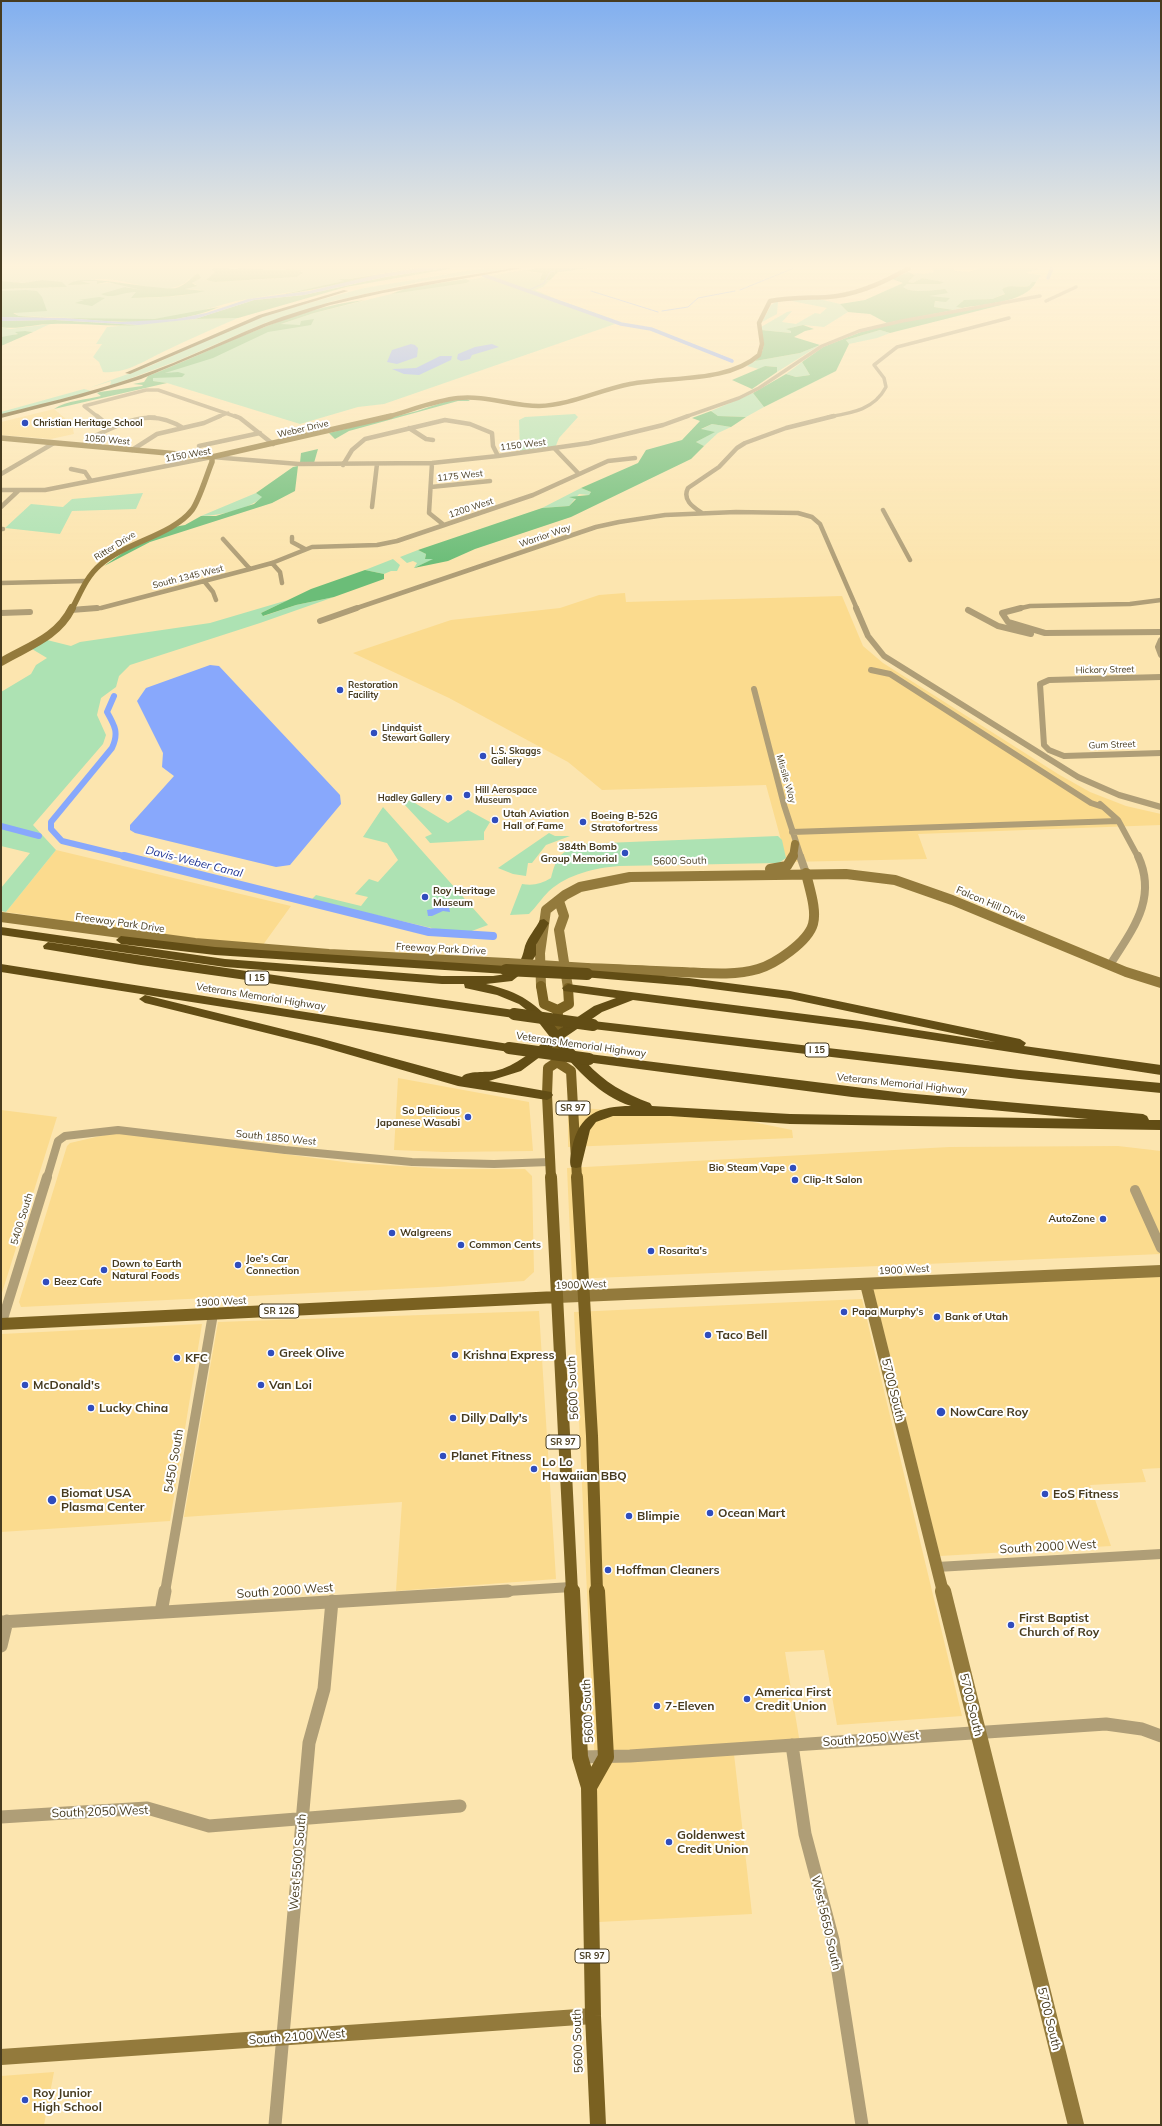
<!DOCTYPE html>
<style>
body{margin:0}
#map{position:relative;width:1162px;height:2126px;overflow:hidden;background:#fce5af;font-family:Mulish,sans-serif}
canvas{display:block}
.frame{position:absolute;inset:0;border:2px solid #473b1f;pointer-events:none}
</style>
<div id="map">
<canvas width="1162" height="2126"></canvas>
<div class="frame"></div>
</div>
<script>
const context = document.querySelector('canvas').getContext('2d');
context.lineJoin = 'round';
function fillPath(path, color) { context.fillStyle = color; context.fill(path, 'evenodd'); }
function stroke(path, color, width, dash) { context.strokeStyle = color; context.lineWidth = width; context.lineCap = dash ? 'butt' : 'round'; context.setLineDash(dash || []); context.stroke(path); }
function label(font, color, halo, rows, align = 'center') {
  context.font = font + ' Mulish,sans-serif'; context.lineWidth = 4; context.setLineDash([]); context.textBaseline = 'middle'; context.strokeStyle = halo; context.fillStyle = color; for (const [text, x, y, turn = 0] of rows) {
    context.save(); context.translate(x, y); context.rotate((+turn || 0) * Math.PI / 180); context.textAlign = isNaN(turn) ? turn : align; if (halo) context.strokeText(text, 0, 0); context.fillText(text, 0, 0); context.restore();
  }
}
const built = new Path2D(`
 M54 409 72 424 74 434 51 439 1 435V422Z
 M625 593 626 602 842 596 863 646 883 663 1058 774 1090 792 1126 806 1161 814V825L918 834 927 859 787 862 766 785 602 790 568 762 449 698 353 653 451 620 560 608 599 595Z
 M56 850 291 906 260 949 6 912Z
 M398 1078 529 1102 533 1151 444 1152 394 1150Z
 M568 1107 743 1120 792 1130 793 1138 568 1147Z
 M1 1110 57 1117 1 1296Z
 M126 1133 352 1163 446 1169H525L532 1176 534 1272 524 1281 438 1287 21 1307 19 1302 67 1146 70 1143 109 1134Z
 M1118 1146 1161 1151V1254L572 1279 567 1168 949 1147Z
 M1161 1276V1468L1142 1469 1146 1482 1090 1485 1111 1546 940 1556 873 1288Z
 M862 1299 962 1716 837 1725 824 1650 785 1652 801 1750 734 1754 752 1914 599 1922 594 1744 574 1312Z
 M539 1311 556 1579 396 1591 402 1502 184 1517 218 1322Z
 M202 1324 170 1521 1 1532V1334Z
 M54 2072 44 2125H1V2076Z`);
const green = new Path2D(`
 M1 268H415L349 279H341L346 281 310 289 236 301 189 314 154 319H98L19 316 13 312 1 289 67 287 42 280 23 283 1 281ZM213 268 295 270 302 271 298 272 303 273 297 277 215 282 206 280 215 272 211 270ZM189 279 196 285 185 288 186 289 201 290C191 298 147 297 132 298L137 292H123L125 287 142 290C127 285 113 281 98 284V281H84C94 279 106 279 115 280 137 283 172 298 189 279Z
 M485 268H514L423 281 333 301 265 323 177 361 110 386 111 381 89 388 150 366 246 323 279 311 364 288Z
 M535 268H537L526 272 542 273 540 280H550L543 287 535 290 558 300 612 319 608 321 615 324 384 404 358 407 300 424 167 383 153 381V378L278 325 314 313 391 294Z
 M933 268H953L955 271 969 272 980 268H1037L1038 269 1026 273 1041 275 1036 282H1032L1029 286 1005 287 1002 289 1006 293 992 299 962 301V303L957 307 962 308 954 310 934 307 935 301 940 302 928 296 945 289C932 290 913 294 902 287L907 284 943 282 922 278 913 283 908 282 915 275 914 273 924 274 934 272Z
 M819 299 840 304 848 312 824 327 803 325 787 329 792 331 791 333 761 330V327L787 312 792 311 782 322 796 324 815 313 820 314 827 308 787 300 778 302 777 314 762 322 771 305 779 300Z
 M238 318C214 328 190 339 167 350 145 360 127 374 103 372L99 362 93 357 102 344H96L107 327 195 319Z
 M50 324 33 332 25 331 11 336 1 337V327L10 329Z
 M880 330 890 333 877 338 849 344 846 340Z
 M820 345 777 372V367L765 366 759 369 747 366 755 361 800 353Z
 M802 362 810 375 796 377 786 374Z
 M84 389 92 391 1 415V412Z
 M753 393 764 407 746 417 718 416 711 411Z
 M575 414 578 417 559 438 555 448 520 452 519 420 525 417Z
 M712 424 731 427 718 433 704 446 696 442 714 432 700 430Z
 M581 488 591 492 589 495 579 494 569 506 542 508Z
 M143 493 136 509 72 511 60 534 5 528 31 504 63 507 72 499Z
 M256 493 263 497C247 510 222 515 201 516Z
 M418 550 426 554 425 559H434L414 568 417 563 413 561 407 563 400 557Z
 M393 559 400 565 397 571H391L384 574 365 570Z
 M334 597 260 623 130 665 119 676 116 687 101 698 97 715 106 735 103 744 33 825 56 850 6 912 1 911V888L30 853 1 846V692L31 674 36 665 47 658 32 649 47 640 71 646 80 642 210 623 288 600 261 613 264 616 296 605Z
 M410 800 448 823 468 810 490 822 484 832V840L430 843 425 837 432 834 404 804Z
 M383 807 488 925 469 932 440 930 311 900 316 895 361 906 368 897 355 894 369 879 378 882 398 860 387 843 363 837Z
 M549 833 555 836H570L546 845 532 863H528L526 876 513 874 498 868Z
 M778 836 782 840 786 858 779 863 619 866C595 868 568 874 549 891 542 898 536 907 529 914L510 915 522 884C533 886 541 884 551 878 556 858 560 852 580 844Z`);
const forest = new Path2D(`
 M213 268 295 270H305L299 271 303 273 297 277 215 282 206 280 215 272 211 270Z
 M420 268C373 276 327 288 280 295L344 281 338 279H349Z
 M445 268H454L346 287 238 318 195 319 254 300 304 295 385 277Z
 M537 268H589L558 272 550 280H540L542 273 526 271Z
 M908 272 915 275 908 282 913 283 922 278 944 282 940 284H907L903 287C913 294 932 290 945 289L948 293 929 296 950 298 946 302 935 301 934 307 954 310 887 323 870 314 848 312 840 304 865 300 903 283 892 279Z
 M198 273 201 278 192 283 197 286 185 289 205 291C181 297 156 297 131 298L136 292C125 291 112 300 101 294L125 287 142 290 107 282 97 284V281H81L91 284 68 285C79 271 155 291 176 288 184 286 191 278 198 273Z
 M466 279 470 281 466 283 391 294 407 288Z
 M42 280 62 282 67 287 1 289V281L23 283Z
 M1032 282H1036C1026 303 982 304 962 308L956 307 964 300 992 299 1005 294 1002 289C1010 284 1020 288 1029 286Z
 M26 290 37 291 42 297 47 311 13 313 19 316 49 318 1 317V291Z
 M99 297 105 298 92 306 75 303 84 300H78Z
 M365 300 314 313 281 324 300 325 301 321 314 319 311 325 268 332 213 358 165 373 178 372 185 374 182 377 153 378V381L167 383 54 409C67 400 86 400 101 396L97 393 100 392 142 386 143 385 133 384 144 382 148 376C215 350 293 307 365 300Z
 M1000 304 1001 305 890 333 880 330 846 340 849 344 836 371 764 407 753 393 786 374 796 377 810 375 802 362 823 347 861 332 901 322Z
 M219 307C170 328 115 322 64 318L154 319Z
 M55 320 138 325C109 327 81 323 52 324 34 324 18 330 1 327V321Z
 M803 325 814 329 805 331 794 337 820 345 800 353 755 361C766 351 764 344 761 330L791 333V331L786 329Z
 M25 331 33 332 1 346V337L18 334 15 332Z
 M765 366 777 367V372L752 389 732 380Z
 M467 399 470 401H458L349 431 335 439 329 433 417 411 447 401Z
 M711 411 718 416 746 417 731 427 712 424 701 429 715 432 696 442 704 446 691 459 571 517 475 549 448 561 414 568 433 559H425L426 554 418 550 542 508 569 506 576 499 569 497 589 495 591 492 581 488 638 463 646 450 682 440 700 421 692 418Z
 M318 449 314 463H300L301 453Z
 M298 466 295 491 272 503 150 542 104 566 138 542 174 527 185 525 201 516H216L254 504 262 497 256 493 293 467Z
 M365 570 384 574V579L334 597 296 605 263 616 261 613 311 589Z`);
const water = new Path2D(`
 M420 268H445L385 277 304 295 254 300 195 319 138 325 55 320 1 321V317L64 318 121 322 176 319 206 313 248 299 309 291 376 275Z
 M411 344 415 345 418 348 417 357 397 364 387 362 392 350Z
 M492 344 499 347 472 355 470 359 461 361 457 359 458 354 475 347Z
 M440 356H452L451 360 419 375 404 374 392 369 416 368Z
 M210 665 219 666 340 795 341 804 290 865 276 867 135 833 130 830V825L174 776 162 767 163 753 137 701 146 688Z
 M442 902 448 903 450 912 443 911 432 916H428L427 910 433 909Z`);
const stream = new Path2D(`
 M558 271 573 268
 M740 290 794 268
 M527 291 544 283 550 272 555 271
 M591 291 658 312
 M662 311 688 307 698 298 735 291`);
const canalFar2 = new Path2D(`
 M483 275 621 324 651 329 732 361
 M1048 278 1052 268`);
const canalFar1 = new Path2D(`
 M114 696 107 712C115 726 119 733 112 748L51 822V829L62 841 128 857
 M1 826 39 836`);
const canal = new Path2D(`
 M124 856 429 932 493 936`);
const streetFar5 = new Path2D(`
 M1046 301 1076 287
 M98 417 84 406 146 390H158L237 417
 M148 417H155
 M218 417 228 413
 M685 417 739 398 759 388 822 346 859 331 902 321 1040 296
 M828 417C851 413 874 410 886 387L884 378 874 365 897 347 1009 318`);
const streetFar4 = new Path2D(`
 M97 416 108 425 114 427
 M235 416 240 418 273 444
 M409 428 426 439 433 440
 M93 437C124 422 151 407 183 428
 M199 446 260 433
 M555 449 579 474
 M132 450 157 434 204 423 220 416
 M432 463 429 513 444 525
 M343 465 352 450 365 439 445 420 470 424 492 433 493 446 498 456
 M71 469 85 472 91 481
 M1 474 54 443
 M431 487 490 481
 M1 490H45L212 457 299 464 432 463 498 456 589 443 663 425 688 416
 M1 507 18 491
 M372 507 377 464
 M883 510 910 560
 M702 513C693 507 682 500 688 488L719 467 737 448 745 443 786 428 834 416
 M1 529H3
 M292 537V542L305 549
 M223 539 250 569
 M272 563 280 572 282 583
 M204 581 213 592 216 600
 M1 583 86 581
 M82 609 101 608 250 569 272 563 312 547 377 545 397 541 533 495 608 461 635 458
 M354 609 596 527 619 522 665 515 736 512 798 513 812 517 820 524 857 609
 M1017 609 1030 606 1130 604 1161 600`);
const streetFar3 = new Path2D(`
 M856 608 868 636 884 656 1078 777 1119 795 1161 807
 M1021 608 1002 613 1008 622 1045 633 1161 632
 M71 610 97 608
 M968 610 998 626 1031 634
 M1 613 30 612
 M320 621 357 608
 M1161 640 1158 647 1161 655
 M871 670 890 674 1091 803 1103 807
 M1161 677 1049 680 1040 684 1044 745 1049 750 1064 756 1161 753
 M754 689 784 805 801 857
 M1100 804 1118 820 1138 857
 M792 832 1118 821`);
const streetFar2 = new Path2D(`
 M800 856 806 873
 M1110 965C1132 930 1158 899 1138 856
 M47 1178 58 1141 65 1136 118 1130 285 1150 412 1162 494 1164 550 1162`);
const streetFar1 = new Path2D(`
 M1135 1190 1161 1248
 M1 1325 47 1177
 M937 1567 1161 1554
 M165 1592 213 1314
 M492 1592 571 1587`);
const street = new Path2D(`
 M161 1612 165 1591
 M1 1622 508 1591
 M1 1646 7 1621
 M792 1745 805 1834 833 1940 862 2125
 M580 1757 630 1756 1106 1724 1142 1729 1161 1736
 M1 1817 147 1808 209 1826 460 1806
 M275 2125 309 1743 324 1689 332 1601`);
const secondaryFar5 = new Path2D(`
 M387 417C409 411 436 400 458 398 485 395 512 406 539 406 571 405 599 390 630 384 671 376 727 383 759 355L762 344 759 323 770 301C790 297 809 298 828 297 857 295 885 282 909 268`);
const secondaryFar4 = new Path2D(`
 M1 438 212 457 391 416
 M72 609C80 594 86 577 100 565 124 543 173 535 192 510 199 501 207 474 212 462V457`);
const secondaryFar3 = new Path2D(`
 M1 662C28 646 57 638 72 608
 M793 857 795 844`);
const secondaryFar2 = new Path2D(`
 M770 869 787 866 793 856
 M559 901 564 916 559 930 568 988
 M1 917 195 943 329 954 507 963
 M587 968C619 969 650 971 682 972 706 973 734 976 758 969 775 964 808 942 813 924 817 909 809 888 806 873
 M541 986 540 953 546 910 565 895 580 887 630 877 846 874 895 880 952 900 1126 972 1161 983`);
const secondaryFar1 = new Path2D(`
 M866 1284 943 1592
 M557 1297 1161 1271`);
const secondary = new Path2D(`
 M943 1591 1076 2125
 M1 2057 593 2016`);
const primaryFar2 = new Path2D(`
 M541 986 544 1004 558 1010
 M558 1010 569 1004 568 988
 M557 1062 571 1071 577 1178
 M557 1062 558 1010
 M551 1178 547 1095 548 1068 557 1062`);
const primaryFar1 = new Path2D(`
 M551 1177 572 1592
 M577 1177 592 1436 597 1592
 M1 1324 557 1297`);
const primary = new Path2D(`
 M572 1591 580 1757 589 1787 593 2016 598 2125
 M589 1787 606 1757 597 1591`);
const highway = new Path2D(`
 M513 268H523L383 293 330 305 267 326 141 379 82 397 1 418V414C53 401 105 389 155 370 204 352 250 326 300 311 370 289 442 280 513 268Z
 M344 290 348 291 263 317 130 374 125 373 259 315Z
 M544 919 549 923 536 945V955L526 970 512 981 486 984C520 992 537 1003 558 1030L594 1006 616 998 564 991 562 988 568 984 860 1021 995 1042 790 999 689 986 583 977 581 974 587 970 689 978 790 991 1020 1039 1026 1043 1024 1046 1161 1065V1075L860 1029 633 1000 602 1012 564 1038 584 1061 585 1056 589 1054 904 1093 1143 1114 1147 1116 1149 1120H1161V1130L790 1124 670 1116H613L596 1122 590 1130 582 1163 581 1167 576 1168 571 1167C569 1161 571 1155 572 1148 579 1114 599 1106 631 1106 600 1096 577 1070 556 1045L521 1071 489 1081 551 1092 553 1095 551 1098 547 1100 458 1086 319 1046 145 1003 139 999 145 995 319 1038 462 1077C467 1070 487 1073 495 1071 516 1066 534 1050 550 1037L533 1015 519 1004 497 995 465 988 464 984H442L225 967 1 935V927L225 959 442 976H493L506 974 215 955 121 944 116 940 121 936 215 947 506 966 511 970C522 961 522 958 525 946 528 937 536 928 540 920ZM586 1062 852 1097 1088 1119 790 1114 652 1106 650 1103C625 1094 604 1082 586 1062Z
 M48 942 514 1010 520 1014 514 1018 141 965 44 949 43 946Z
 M1 964 509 1044 515 1048 509 1052 1 972Z
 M593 1021 1019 1070 1161 1083V1093L1019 1079 593 1029 587 1025Z`);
const secondaryBridge = new Path2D(`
 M507 963 587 968`);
const highwayBridge = new Path2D(`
 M506 970 587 974
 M514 1014 593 1025
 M509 1048 589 1059`);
const markers = [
 [25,423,4,"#304dbd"],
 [340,690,4,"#304dbd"],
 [374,733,4,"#304dbd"],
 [483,756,4,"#304dbd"],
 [467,795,4,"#304dbd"],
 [449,798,4,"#304dbd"],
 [495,820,4,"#304dbd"],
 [583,822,4,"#304dbd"],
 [625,853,4,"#304dbd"],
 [425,897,4,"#304dbd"],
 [468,1117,4,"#304dbd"],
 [793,1168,4,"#304dbd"],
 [795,1180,4,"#304dbd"],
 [1103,1219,4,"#304dbd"],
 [392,1233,4,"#304dbd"],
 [461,1245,4,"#304dbd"],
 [651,1251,4,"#304dbd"],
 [238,1265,4,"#304dbd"],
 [104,1270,4,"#304dbd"],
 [46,1282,4,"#304dbd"],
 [844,1312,4,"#304dbd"],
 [937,1317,4,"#304dbd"],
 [708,1335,4,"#304dbd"],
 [271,1353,4,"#304dbd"],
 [455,1355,4,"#304dbd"],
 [177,1358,4,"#304dbd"],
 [25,1385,4,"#304dbd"],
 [261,1385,4,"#304dbd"],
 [91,1408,4,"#304dbd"],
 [941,1412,5,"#304dbd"],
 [453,1418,4,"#304dbd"],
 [443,1456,4,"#304dbd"],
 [534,1469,4,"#304dbd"],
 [1045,1494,4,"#304dbd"],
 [52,1500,5,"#304dbd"],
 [710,1513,4,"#304dbd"],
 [629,1516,4,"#304dbd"],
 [608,1570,4,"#304dbd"],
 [1011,1625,4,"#304dbd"],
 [747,1699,4,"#304dbd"],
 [657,1706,4,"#304dbd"],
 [669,1842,4,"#304dbd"],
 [25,2100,4,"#304dbd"]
];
const farPoinames = [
 ["Christian Heritage School",33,423],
 ["Restoration",348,685],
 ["Facility",348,695],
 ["Lindquist",382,728],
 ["Stewart Gallery",382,738],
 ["L.S. Skaggs",491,751],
 ["Gallery",491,761],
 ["Hill Aerospace",475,790],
 ["Museum",475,800],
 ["Hadley Gallery",441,798,"right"]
];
const farStreetnames = [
 ["Weber Drive",303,429,-13],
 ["1050 West",107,440,5],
 ["1150 West",523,445,-7],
 ["1150 West",188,455,-10],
 ["1175 West",460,476,-6],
 ["1200 West",471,508,-18],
 ["Warrior Way",545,536,-19],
 ["Ritter Drive",115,546,-32],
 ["South 1345 West",188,577,-14],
 ["Hickory Street",1105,670,-1],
 ["Gum Street",1112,745,-2],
 ["Missile Way",786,779,74]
];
const shields = [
 [257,978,24],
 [817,1050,24],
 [573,1108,34],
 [279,1311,40],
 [563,1442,34],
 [592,1956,34]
];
const shieldNames = [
 ["I 15",257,978],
 ["I 15",817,1050],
 ["SR 97",573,1108],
 ["SR 126",279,1311],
 ["SR 97",563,1442],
 ["SR 97",592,1956]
];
const poiNames = [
 ["Utah Aviation",503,814],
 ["Hall of Fame",503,826],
 ["Boeing B-52G",591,816],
 ["Stratofortress",591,828],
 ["384th Bomb",617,847,"right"],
 ["Group Memorial",617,859,"right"],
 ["Roy Heritage",433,891],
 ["Museum",433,903],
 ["So Delicious",460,1111,"right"],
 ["Japanese Wasabi",460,1123,"right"],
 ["Bio Steam Vape",785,1168,"right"],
 ["Clip-It Salon",803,1180],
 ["AutoZone",1095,1219,"right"],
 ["Walgreens",400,1233],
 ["Common Cents",469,1245],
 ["Rosarita's",659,1251],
 ["Joe's Car",246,1259],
 ["Connection",246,1271],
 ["Down to Earth",112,1264],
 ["Natural Foods",112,1276],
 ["Beez Cafe",54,1282],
 ["Papa Murphy's",852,1312],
 ["Bank of Utah",945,1317]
];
const streetNames = [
 ["5600 South",680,861,-1],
 ["Falcon Hill Drive",991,904,23],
 ["Freeway Park Drive",120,923,8],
 ["Freeway Park Drive",441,949,3],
 ["Veterans Memorial Highway",261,997,9],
 ["Veterans Memorial Highway",581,1045,8],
 ["Veterans Memorial Highway",902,1084,6],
 ["South 1850 West",276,1138,6],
 ["5400 South",22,1219,-73],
 ["1900 West",904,1270,-3],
 ["1900 West",581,1285,-2],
 ["1900 West",221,1302,-3]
];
const waterNames = [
 ["Davis-Weber Canal",194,862,14]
];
const nearPoinames = [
 ["Taco Bell",716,1335],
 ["Greek Olive",279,1353],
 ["Krishna Express",463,1355],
 ["KFC",185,1358],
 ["McDonald's",33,1385],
 ["Van Loi",269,1385],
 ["Lucky China",99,1408],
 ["NowCare Roy",950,1412],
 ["Dilly Dally's",461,1418],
 ["Planet Fitness",451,1456],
 ["Lo Lo",542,1462],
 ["Hawaiian BBQ",542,1476],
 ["Biomat USA",61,1493],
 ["Plasma Center",61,1507],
 ["EoS Fitness",1053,1494],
 ["Ocean Mart",718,1513],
 ["Blimpie",637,1516],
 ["Hoffman Cleaners",616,1570],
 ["First Baptist",1019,1618],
 ["Church of Roy",1019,1632],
 ["America First",755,1692],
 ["Credit Union",755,1706],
 ["7-Eleven",665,1706],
 ["Goldenwest",677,1835],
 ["Credit Union",677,1849],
 ["Roy Junior",33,2093],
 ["High School",33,2107]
];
const nearStreetnames = [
 ["5600 South",573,1388,-93],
 ["5700 South",893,1390,76],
 ["5450 South",174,1461,-80],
 ["South 2000 West",1048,1547,-3],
 ["South 2000 West",285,1591,-4],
 ["5700 South",971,1705,76],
 ["5600 South",588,1711,-93],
 ["South 2050 West",871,1739,-4],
 ["South 2050 West",100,1812,-2],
 ["West 5500 South",298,1862,-85],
 ["West 5650 South",826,1923,77],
 ["5700 South",1049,2019,76],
 ["South 2100 West",297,2037,-4],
 ["5600 South",578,2041,-92]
];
fillPath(built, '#fbdb8e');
fillPath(green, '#ade2b3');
fillPath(forest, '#6bbd78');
fillPath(water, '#88a8fc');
stroke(stream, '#88a8fc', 1);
stroke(canalFar2, '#88a8fc', 3.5);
stroke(canalFar1, '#88a8fc', 6);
stroke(canal, '#88a8fc', 8);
stroke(streetFar5, '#af9e77', 3.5);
stroke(streetFar4, '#af9e77', 4.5);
stroke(streetFar3, '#af9e77', 6);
stroke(streetFar2, '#af9e77', 8);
stroke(streetFar1, '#af9e77', 10);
stroke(street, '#af9e77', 13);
stroke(secondaryFar5, '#937a3c', 4.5);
stroke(secondaryFar4, '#937a3c', 5.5);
stroke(secondaryFar3, '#937a3c', 8);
stroke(secondaryFar2, '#937a3c', 10);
stroke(secondaryFar1, '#937a3c', 12);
stroke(secondary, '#937a3c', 16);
stroke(primaryFar2, '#7a6121', 10);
stroke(primaryFar1, '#7a6121', 12);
stroke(primary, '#7a6121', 16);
fillPath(highway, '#624d15');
stroke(secondaryBridge, '#937a3c', 10);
stroke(highwayBridge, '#624d15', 12);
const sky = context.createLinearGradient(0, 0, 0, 566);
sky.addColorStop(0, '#81aff0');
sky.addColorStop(0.47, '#fef3db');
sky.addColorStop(1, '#fef3db00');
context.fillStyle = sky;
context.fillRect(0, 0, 1162, 566);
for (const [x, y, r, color] of markers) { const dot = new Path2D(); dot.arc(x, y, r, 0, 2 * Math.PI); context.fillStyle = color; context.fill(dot); stroke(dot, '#fff', 1.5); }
label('bold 9px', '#473b1f', '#fff', farPoinames, 'left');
label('9px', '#473b1f', '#fff', farStreetnames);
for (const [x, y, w] of shields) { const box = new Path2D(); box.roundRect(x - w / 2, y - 7, w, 14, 3); context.fillStyle = '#fff'; context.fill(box); stroke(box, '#473b1f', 1); }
label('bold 9px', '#473b1f', null, shieldNames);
label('bold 10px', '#473b1f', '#fff', poiNames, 'left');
label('10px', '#473b1f', '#fff', streetNames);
label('italic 11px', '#1e3392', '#fff', waterNames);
label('bold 12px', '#473b1f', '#fff', nearPoinames, 'left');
label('12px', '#473b1f', '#fff', nearStreetnames);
</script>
